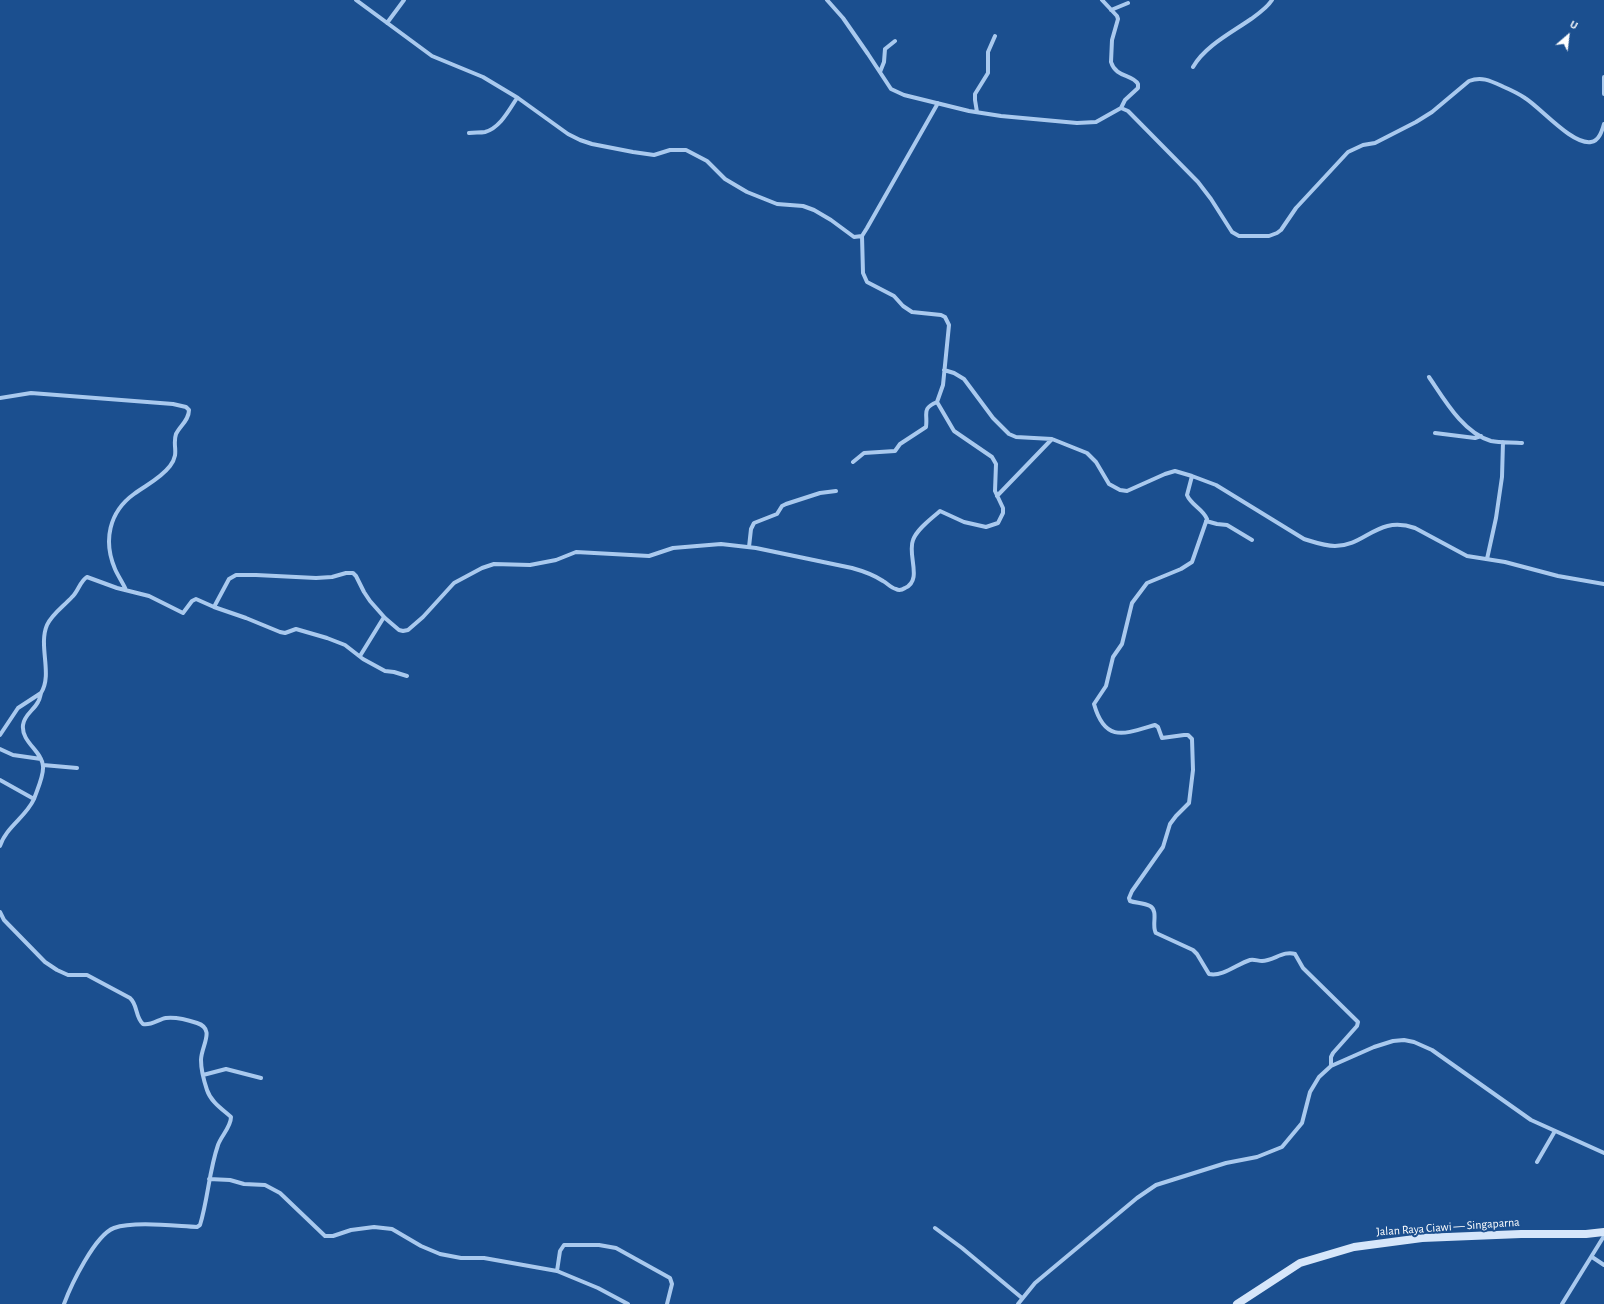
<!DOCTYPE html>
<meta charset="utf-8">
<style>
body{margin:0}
#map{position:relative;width:1604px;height:1304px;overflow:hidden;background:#1b4f8f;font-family:"Alegreya Sans",sans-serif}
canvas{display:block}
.north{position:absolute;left:1548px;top:16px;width:40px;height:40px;-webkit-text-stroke:3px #1b4f8f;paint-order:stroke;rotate:28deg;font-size:11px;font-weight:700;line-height:16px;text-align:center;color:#fff}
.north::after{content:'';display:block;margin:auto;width:14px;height:18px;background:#fff;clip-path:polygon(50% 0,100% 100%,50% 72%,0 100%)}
</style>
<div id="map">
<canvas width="1604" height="1304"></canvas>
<div class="north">U</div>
</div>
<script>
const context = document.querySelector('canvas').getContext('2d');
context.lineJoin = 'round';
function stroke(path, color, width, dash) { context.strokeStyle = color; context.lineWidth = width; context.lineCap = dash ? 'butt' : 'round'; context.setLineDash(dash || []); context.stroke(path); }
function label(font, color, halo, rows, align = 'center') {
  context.font = font + ' "Alegreya Sans",sans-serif'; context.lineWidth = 4; context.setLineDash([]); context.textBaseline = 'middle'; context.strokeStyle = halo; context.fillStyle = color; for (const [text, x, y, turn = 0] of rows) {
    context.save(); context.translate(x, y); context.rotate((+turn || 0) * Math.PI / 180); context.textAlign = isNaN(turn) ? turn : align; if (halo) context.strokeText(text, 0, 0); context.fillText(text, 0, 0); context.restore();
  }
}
const minor = new Path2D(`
 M356 0 432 56 483 77 518 98 568 134 580 140 592 144 633 152 654 155 670 150H686L707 161 725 179 747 192 777 204 803 206 814 210 831 220 854 237 862 236 867 228 938 103
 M827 0 843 18 868 54 891 89 904 95 969 111 1001 116 1077 123 1096 122 1121 108 1128 111 1198 182 1211 199 1232 232 1239 236H1269L1277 233 1281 230 1296 208 1348 152 1363 145 1375 143 1416 122 1432 112 1469 81C1482 76 1491 81 1504 87 1511 90 1519 94 1525 98 1541 108 1572 145 1591 142 1599 141 1602 131 1604 124
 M1102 0 1117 16 1118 19 1112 40 1111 62C1116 78 1132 74 1138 84V88L1125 100 1121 108
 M1111 10 1128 3
 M387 23 404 0
 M1193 67C1205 46 1231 33 1251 19 1258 14 1267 8 1272 0
 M880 72 884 62 885 49 895 41
 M1604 77V94
 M977 112 975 100V94L988 73V52L995 36
 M469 133C474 132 480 133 485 132 500 128 509 110 517 98
 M944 370 954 373 964 379 993 418 1009 434 1016 437 1052 439 1087 453 1096 462 1109 484 1120 490 1127 491 1165 474 1175 471 1192 476 1216 485 1304 539C1314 542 1324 546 1335 546 1366 546 1377 515 1415 528L1467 556 1505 562 1558 576 1604 584
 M1429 377C1444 399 1463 433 1491 441 1501 443 1512 442 1522 443
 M0 398 31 393 173 404 186 407 189 410C189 420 180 426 176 434 172 446 180 453 170 466 160 479 146 485 134 494 109 512 103 541 115 569 118 576 123 583 126 590
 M1435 433 1475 438 1481 436
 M853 462 864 453 895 451 900 444 926 427C928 413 921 409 937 402L943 385 949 325 945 317 941 315 912 312 903 306 894 296 867 282 863 273 862 236
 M1192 476 1187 495C1191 505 1203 509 1207 519L1192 562 1181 569 1147 583 1132 603 1122 644 1113 657 1106 686 1094 704C1105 743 1124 734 1155 725L1158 727 1162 738 1184 735H1188L1192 739 1193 770 1189 803 1176 816 1170 824 1163 847 1132 891 1129 898 1130 901C1136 903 1144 903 1150 906 1159 911 1151 926 1156 933L1193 950 1197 954 1209 974C1223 977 1237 964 1250 960 1254 959 1258 961 1262 961 1273 961 1284 950 1295 954L1303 968 1358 1022 1357 1026 1333 1053 1331 1057V1066
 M997 496 1052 439
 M1206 521 1217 524 1227 525 1252 540
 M749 547 751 529 754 523 777 514 782 506 786 504 820 493 836 491
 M1487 559 1496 518 1502 477 1503 442
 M214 607 246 618 280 632 285 633 296 629 327 638 345 645 363 659 385 671 394 672 407 676
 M360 656 384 617
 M0 735 18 708 41 693C53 674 38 646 47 625 52 614 64 606 72 597 78 592 80 581 87 577L117 588 149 596 183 613 192 601 196 599 214 607 229 579 236 575H256L316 578 332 577 346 573H353L356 576 364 592 370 601 385 618 399 630 403 631 408 630 423 617 454 583 482 568 494 564 530 565 556 560 576 552 649 556 673 548 721 544 756 548 852 568C863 571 874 575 883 581 887 583 891 588 896 589 899 591 902 590 905 588 923 580 907 555 913 540 917 529 931 519 940 511L964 522 986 527 998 523 1003 513V508L995 491 996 464 992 457 954 431 937 402
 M0 749 13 755 41 759
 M43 765 77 768
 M0 780 34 799C37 790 44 776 43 766 42 751 21 742 23 725 24 715 34 710 38 702 40 699 40 696 41 693
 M0 846C6 827 26 817 34 799
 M0 912 4 920 45 962 57 970 68 975H87L130 998C138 1005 135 1017 143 1024 151 1026 159 1019 166 1018 175 1017 188 1020 197 1023 216 1029 201 1046 201 1060 201 1069 204 1081 207 1090 211 1102 222 1109 231 1117 231 1127 221 1136 218 1145 209 1171 208 1199 200 1225L197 1227C175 1226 134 1221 114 1228 95 1235 71 1285 64 1304
 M203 1075 226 1069 261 1078
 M1537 1162 1555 1131
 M209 1179 230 1180 244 1184 265 1185 280 1193 325 1236H333L351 1230 374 1227 392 1229 421 1246 440 1254 461 1258H484L557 1271 598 1288 628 1304
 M935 1228 962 1248 1022 1298
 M1592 1257 1604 1265
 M557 1271 560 1251 564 1245H599L616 1248 670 1278 672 1284 667 1304
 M1018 1304 1035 1283 1137 1198 1156 1185 1226 1163 1257 1157 1282 1147 1302 1123 1310 1092 1319 1077 1331 1066 1374 1047 1393 1041 1404 1040 1414 1042 1432 1050 1531 1120 1604 1153
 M1562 1304 1604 1236`);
const secondary = new Path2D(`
 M1237 1304 1300 1263 1354 1247 1422 1238 1521 1234H1586L1604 1232`);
const streetNames = [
 ["Jalan Raya Ciawi — Singaparna",1448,1227,-4]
];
stroke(minor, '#a9c9ee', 4);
stroke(secondary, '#d6e6fa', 8);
label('12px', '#fff', '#1b4f8f', streetNames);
</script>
